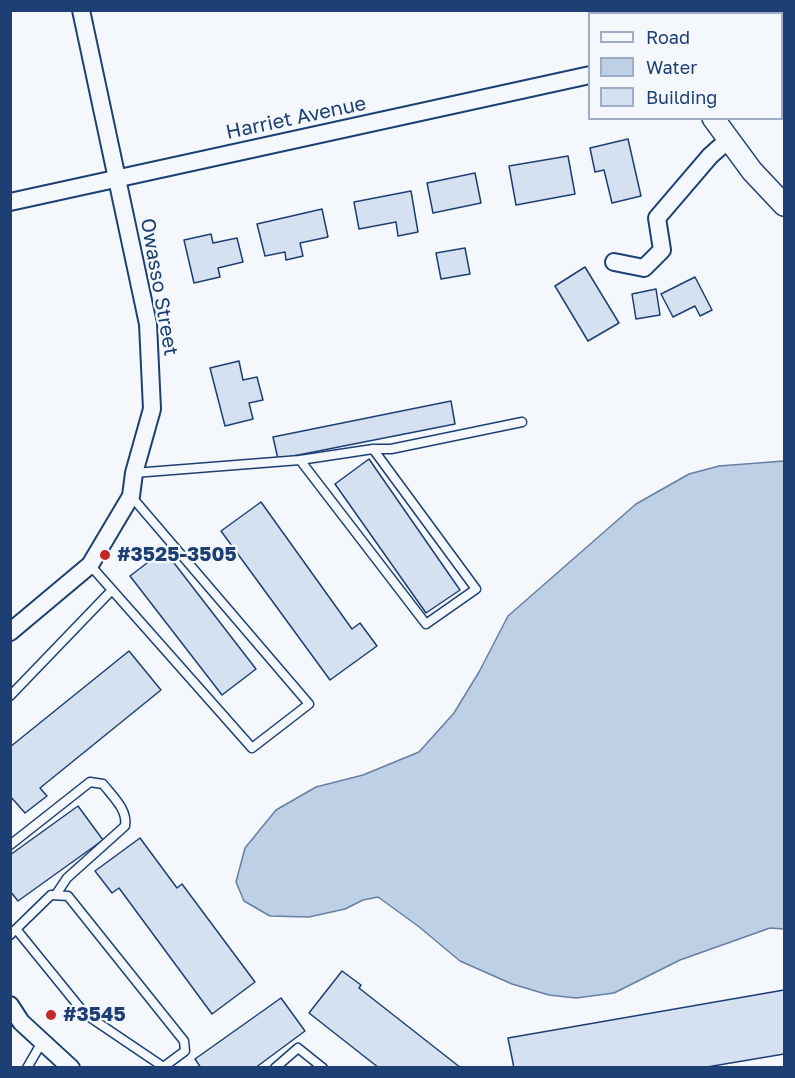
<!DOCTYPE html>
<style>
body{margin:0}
#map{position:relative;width:795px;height:1078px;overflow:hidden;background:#f4f7fb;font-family:"Golos Text",sans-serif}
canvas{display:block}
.frame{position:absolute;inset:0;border:12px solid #1d3f73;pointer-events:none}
.legend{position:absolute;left:588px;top:12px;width:195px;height:108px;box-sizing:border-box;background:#f4f7fb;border:2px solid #9eadc5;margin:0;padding:8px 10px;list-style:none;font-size:18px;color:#1d3f73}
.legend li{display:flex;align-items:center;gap:12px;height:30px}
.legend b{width:30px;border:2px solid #9eadc5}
</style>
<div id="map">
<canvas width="795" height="1078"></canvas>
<div class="frame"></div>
<ul class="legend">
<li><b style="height:8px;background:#f4f7fb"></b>Road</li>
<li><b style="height:16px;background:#bed0e5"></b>Water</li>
<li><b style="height:16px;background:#d5e0f0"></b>Building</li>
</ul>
</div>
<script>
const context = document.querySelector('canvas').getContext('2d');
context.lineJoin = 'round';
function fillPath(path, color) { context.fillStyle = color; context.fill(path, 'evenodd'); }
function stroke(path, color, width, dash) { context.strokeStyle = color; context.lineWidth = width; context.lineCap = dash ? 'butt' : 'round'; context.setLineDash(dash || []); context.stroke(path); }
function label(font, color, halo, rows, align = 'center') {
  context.font = font + ' "Golos Text",sans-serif'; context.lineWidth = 4.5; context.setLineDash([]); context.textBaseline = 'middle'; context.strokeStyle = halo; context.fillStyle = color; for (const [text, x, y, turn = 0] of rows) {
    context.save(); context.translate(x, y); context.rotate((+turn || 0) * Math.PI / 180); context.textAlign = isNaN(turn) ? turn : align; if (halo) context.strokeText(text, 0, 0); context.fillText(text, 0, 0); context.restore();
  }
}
const water = new Path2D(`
 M784 461V929L770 928 680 960 614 993 576 998 549 995 512 984 460 961 418 926 378 897 363 900 345 909 309 917 270 916 244 901 236 882 245 848 276 810 316 787 363 775 419 752 454 713 479 672 508 616 636 504 689 474 719 466Z`);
const building = new Path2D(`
 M628 139 641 196 612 203 604 170 595 172 590 148Z
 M568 156 575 194 516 205 509 166Z
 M475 173 481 203 433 213 427 183Z
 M411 191 418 232 398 236 396 222 359 229 354 202Z
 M322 209 328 237 300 243 303 256 286 260 285 252 265 256 257 224Z
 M211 234 213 243 237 238 243 262 218 268 220 277 194 283 184 240Z
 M465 248 470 274 441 279 436 253Z
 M585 267 619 323 588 341 555 286Z
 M695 277 712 310 700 316 695 306 673 317 661 294Z
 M656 289 660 315 636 319 632 294Z
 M239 361 243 380 257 377 263 400 249 403 253 419 225 426 210 368Z
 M451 401 455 424 278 459 273 437Z
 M369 459 460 590 426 613 335 484Z
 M261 502 352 629 360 623 377 646 330 680 221 531Z
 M164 550 256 669 222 695 130 576Z
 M129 651 161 690 40 788 47 796 25 813 10 796V747Z
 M78 806 103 840 18 901 10 891V855Z
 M140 838 177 888 182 884 255 982 212 1014 119 888 112 893 95 871Z
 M342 971 361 985 359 988 461 1068H379L309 1013Z
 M784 990V1054L701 1068H514L508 1038Z
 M281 998 305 1031 255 1068H201L195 1059Z`);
const service = new Path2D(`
 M300 460 426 624 476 589 373 449
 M134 473 300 460 373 449H391L522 422
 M90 565 252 748 309 704 131 496
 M10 696 112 590
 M10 845 90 782 103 784C113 797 128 810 125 826L67 878 57 893
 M16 929 85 1014 165 1068
 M10 935 51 895 68 896 184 1041 185 1051 162 1068
 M27 1068 42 1042
 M275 1068 298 1048 323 1068`);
const minor = new Path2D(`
 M10 202 590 75
 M614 262 644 268 662 250 657 218 710 156 728 140
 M10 632 90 565 131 496 134 473 152 409 148 324 81 10
 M10 1005 21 1022 71 1068`);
const tertiary = new Path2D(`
 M662 10 663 14
 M713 118 752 171 784 205`);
const markers = [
 [105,555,6,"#c62828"],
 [51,1015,6,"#c62828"]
];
const streetNames = [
 ["Harriet Avenue",296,118,-12],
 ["Owasso Street",159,287,80]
];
const poiNames = [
 ["#3525-3505",117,555],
 ["#3545",63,1015]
];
fillPath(water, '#bed0e5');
stroke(water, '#687fa3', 1.5);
fillPath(building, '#d5e0f0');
stroke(building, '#1d3f73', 1.5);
stroke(service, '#1d3f73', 11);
stroke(minor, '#1d3f73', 20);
stroke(tertiary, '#1d3f73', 24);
stroke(service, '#f4f7fb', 8);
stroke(minor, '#f4f7fb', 16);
stroke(tertiary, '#f4f7fb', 21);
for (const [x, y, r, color] of markers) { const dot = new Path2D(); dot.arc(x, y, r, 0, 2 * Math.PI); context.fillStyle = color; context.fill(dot); stroke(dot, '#f4f7fb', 2); }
label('20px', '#1d3f73', '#f4f7fb', streetNames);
label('bold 20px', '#1d3f73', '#f4f7fb', poiNames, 'left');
</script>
